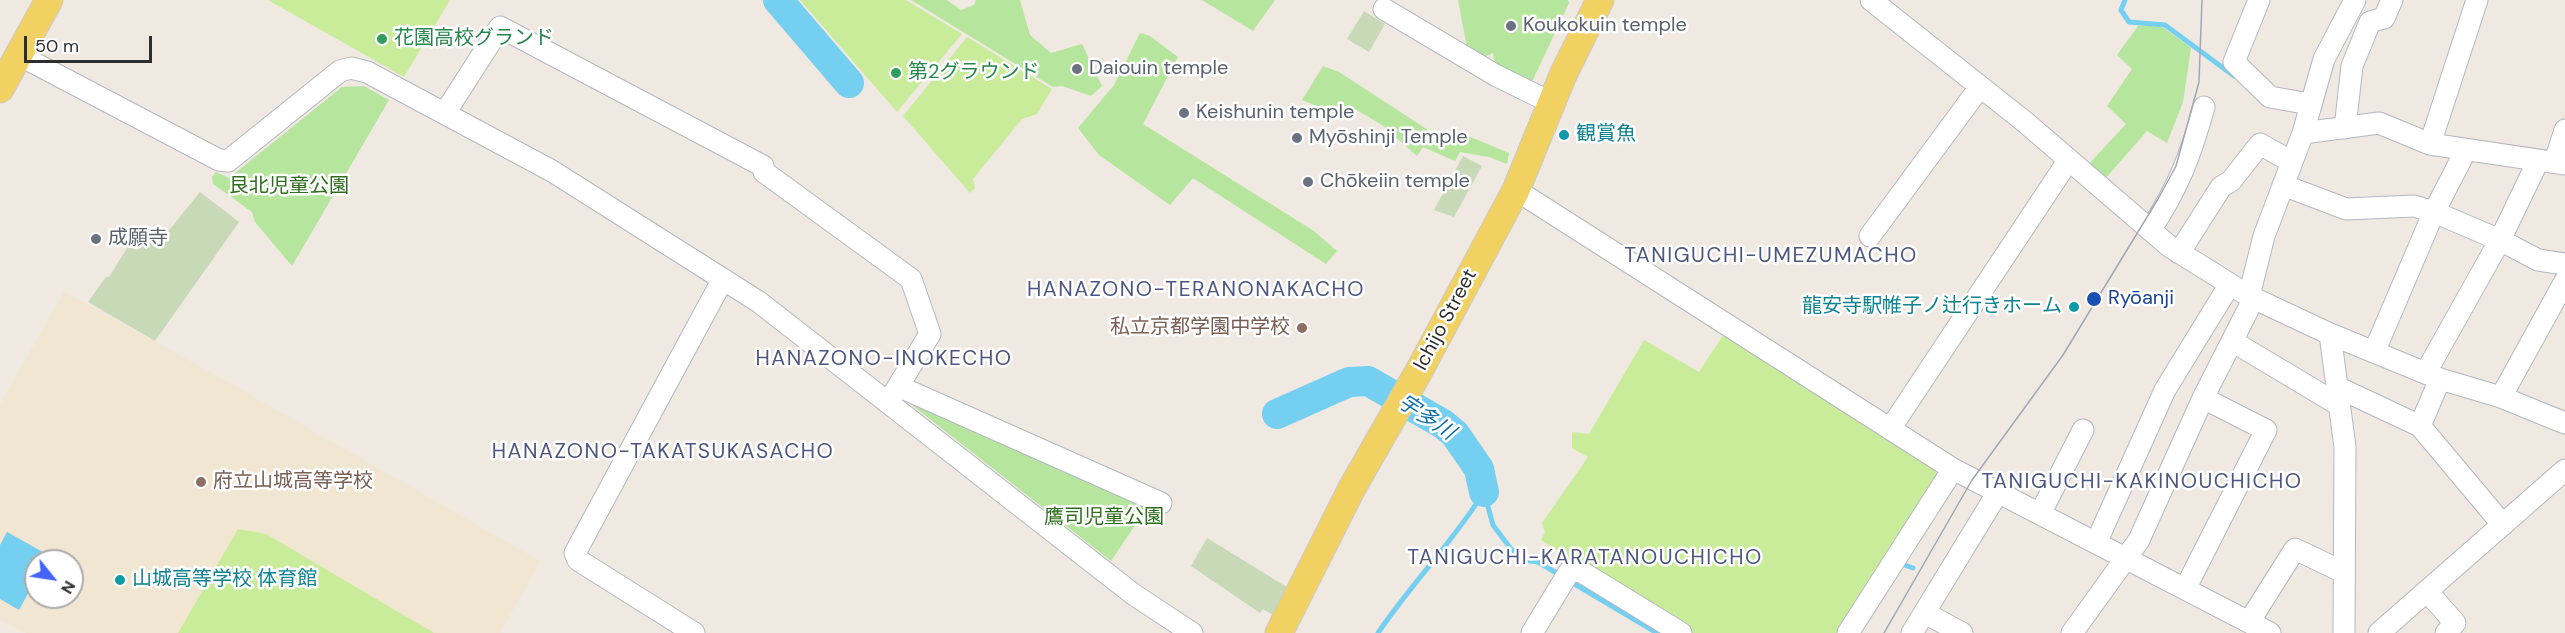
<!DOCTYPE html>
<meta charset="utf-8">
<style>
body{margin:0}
#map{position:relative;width:2565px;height:633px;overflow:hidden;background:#efe9e1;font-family:"DM Sans",sans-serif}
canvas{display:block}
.north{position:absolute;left:24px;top:549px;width:60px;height:60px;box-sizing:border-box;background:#fff;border:2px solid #ababab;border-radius:50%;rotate:120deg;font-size:16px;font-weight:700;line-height:24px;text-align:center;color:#2e2e2e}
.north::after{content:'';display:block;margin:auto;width:21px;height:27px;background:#4264fb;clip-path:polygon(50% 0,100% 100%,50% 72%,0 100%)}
.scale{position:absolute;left:24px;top:36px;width:128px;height:27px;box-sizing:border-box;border:3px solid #2e2e2e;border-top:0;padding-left:8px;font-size:18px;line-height:21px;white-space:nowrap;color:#2e2e2e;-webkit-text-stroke:4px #fff;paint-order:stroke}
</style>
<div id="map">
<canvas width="2565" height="633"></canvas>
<div class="north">N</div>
<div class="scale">50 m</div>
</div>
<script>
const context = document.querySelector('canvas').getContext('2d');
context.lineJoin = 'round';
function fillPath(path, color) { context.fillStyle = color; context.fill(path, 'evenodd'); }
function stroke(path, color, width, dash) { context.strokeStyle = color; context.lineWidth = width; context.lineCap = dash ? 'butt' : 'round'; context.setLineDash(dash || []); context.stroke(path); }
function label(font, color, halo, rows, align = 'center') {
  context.font = font + ' "DM Sans","Noto Sans JP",sans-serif'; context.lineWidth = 5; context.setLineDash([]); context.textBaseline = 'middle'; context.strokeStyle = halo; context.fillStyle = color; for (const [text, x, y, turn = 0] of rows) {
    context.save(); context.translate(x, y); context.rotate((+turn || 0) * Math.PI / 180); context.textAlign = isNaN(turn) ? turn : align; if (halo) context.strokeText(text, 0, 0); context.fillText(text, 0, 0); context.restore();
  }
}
const education = new Path2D(`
 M64 292 212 373 540 561 500 633H26L0 619V404ZM36 561H72V597H36Z`);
const green = new Path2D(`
 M911 0H947L961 10 974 5 976 0H1020L1030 35 1051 53 1082 44 1102 86 1091 96 1062 86 1053 87Z
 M1202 0H1275L1253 31Z
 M1458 0H1568L1569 3 1530 86 1496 69 1493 53 1479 59 1468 53Z
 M2148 25 2164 28 2191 48 2183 102 2167 143 2147 131 2104 180 2087 166 2126 124 2107 106 2132 69 2117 55 2138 26Z
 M1140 33 1150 36 1178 57 1143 124 1314 231 1337 251 1326 264 1193 178 1170 205 1099 155 1078 128 1114 85Z
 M1323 66 1339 72 1445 141 1451 129 1509 153 1507 164 1489 157 1460 152 1455 161 1423 147 1417 156 1382 125 1355 109 1339 115 1302 100Z
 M364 86 389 100 292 266 255 222 252 212 213 184 212 177 216 172 229 178 342 87Z
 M916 399 1148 506 1111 561 912 405Z`);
const cemetery = new Path2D(`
 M1364 11 1385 24 1369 52 1347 39Z
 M1463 156 1482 166 1454 217 1434 210Z
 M200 192 239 222 155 341 88 302 106 277H109L129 245 137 250 143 241 157 245Z
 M1207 538 1290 589 1278 618 1263 609 1260 613 1191 566Z`);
const pitch = new Path2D(`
 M268 0H450L404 77Z
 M800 0H906L962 34 897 112Z
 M967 37 1052 89 1037 114 1022 119 973 179 975 188 970 193 903 116Z
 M1724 334 1939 470 1941 480 1841 633H1691L1541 540 1545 532 1542 523 1588 457 1572 448V432L1589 434 1644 340 1699 372Z
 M238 529 266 534 434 633H178Z`);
const water = new Path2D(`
 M7 532 50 556 47 561H36V579L19 610 0 599V545Z`);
const stream = new Path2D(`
 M2125 0 2121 10 2129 22 2165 25 2234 76
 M1484 492 1493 525 1511 549 1524 560 1538 562 1560 575
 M1899 568 1902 564 1913 568
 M1568 580 1657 633
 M1378 633C1411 584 1453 542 1484 492`);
const river = new Path2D(`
 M778 0 849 83
 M1277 414 1349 382 1368 381 1443 424 1455 434 1479 469 1484 492`);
const minor = new Path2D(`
 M1871 0 2025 122 2169 246 2249 296 2330 334 2440 379 2501 397 2565 423
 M2259 0 2234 62 2270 97 2310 104
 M1384 9 1497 76 1552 103
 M19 55 219 160 228 161 340 71 351 68 367 72 552 171 759 302 1133 594 1192 633
 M445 113 500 27 763 166 764 172 911 279 930 334 888 403
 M2345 128 2352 66 2370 22 2384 18 2392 0
 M2303 133 2379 123 2430 144 2565 164
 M2430 144 2477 0
 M2555 161 2565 130
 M2283 185 2346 209 2414 206 2434 212 2500 240 2538 260 2565 264
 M1516 190 1953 469 2270 633
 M2150 230C2178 189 2191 154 2204 107
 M1870 236 1980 87
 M2179 253 2221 187 2231 181 2260 144 2292 162
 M2249 296 2264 236 2303 133 2324 59 2355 0
 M2330 334 2345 447 2344 633
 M2232 341 2339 405
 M2375 350 2434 212 2466 150
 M2426 372 2500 240 2538 161
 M900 387 1161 503
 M2339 388 2420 426 2503 525
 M2501 397 2565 281
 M2420 426 2440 379
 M1890 429 2068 161
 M2040 514 2083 430
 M2096 543 2165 390 2230 284
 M2185 589 2266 430 2203 398
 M2427 591 2455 623 2446 633
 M1925 613 1962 633
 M2249 622 2295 549 2343 572
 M694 633 578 560 575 553 723 279
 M1532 633 1569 572 1580 571 1681 633
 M1848 633 1953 469
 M1912 633 1998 492
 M2072 633 2139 540 2203 398 2254 298
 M2379 633 2565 470`);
const major = new Path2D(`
 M0 89 49 0
 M1279 633 1352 488 1419 371 1516 190 1563 75 1600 0`);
const tram = new Path2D(`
 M1884 633 1972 480 2063 355 2158 199 2176 166 2199 82 2202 0`);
const markers = [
 [1511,26,6,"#6b7280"],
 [382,39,6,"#2e9e5b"],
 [1077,69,6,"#6b7280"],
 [896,73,6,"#2e9e5b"],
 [1184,113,6,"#6b7280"],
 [1564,135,6,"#0f9aa8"],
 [1297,138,6,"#6b7280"],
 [1308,182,6,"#6b7280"],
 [96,239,6,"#6b7280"],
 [2094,299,8,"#1a4fb4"],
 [2074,307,6,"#0f9aa8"],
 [1302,328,6,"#8d6e63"],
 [201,482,6,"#8d6e63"],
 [120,580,6,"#0f9aa8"]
];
const worshipNames = [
 ["Koukokuin temple",1523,26],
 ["Daiouin temple",1089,69],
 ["Keishunin temple",1196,113],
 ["Myōshinji Temple",1309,138],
 ["Chōkeiin temple",1320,182],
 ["成願寺",108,239]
];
const leisureNames = [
 ["花園高校グランド",394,39],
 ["第2グラウンド",908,73]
];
const cultureNames = [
 ["観賞魚",1576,135],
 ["龍安寺駅帷子ノ辻行きホーム",2062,307,"right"],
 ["山城高等学校 体育館",132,580]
];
const parkNames = [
 ["艮北児童公園",289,187],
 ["鷹司児童公園",1104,518]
];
const transitNames = [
 ["Ryōanji",2108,299]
];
const streetNames = [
 ["Ichijo Street",1446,320,-62]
];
const educationNames = [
 ["私立京都学園中学校",1290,328],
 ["府立山城高等学校",213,482,"left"]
];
const neighbourhoodNames = [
 ["TANIGUCHI-UMEZUMACHO",1771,256],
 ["HANAZONO-TERANONAKACHO",1196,290],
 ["HANAZONO-INOKECHO",884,359],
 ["HANAZONO-TAKATSUKASACHO",663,452],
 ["TANIGUCHI-KAKINOUCHICHO",2142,482],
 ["TANIGUCHI-KARATANOUCHICHO",1585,558]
];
const waterNames = [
 ["宇多川",1426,418,34]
];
fillPath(education, '#f0e6d1');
fillPath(green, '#b6e59e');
fillPath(cemetery, '#c8d9b8');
fillPath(pitch, '#c9ec9a');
fillPath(water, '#75cff0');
stroke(stream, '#75cff0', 5);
stroke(river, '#75cff0', 30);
stroke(minor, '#b4b7c1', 23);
stroke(major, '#c9c9c9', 29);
stroke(minor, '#fff', 21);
stroke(major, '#f2d163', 27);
stroke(tram, '#a3a6b8', 1.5);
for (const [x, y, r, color] of markers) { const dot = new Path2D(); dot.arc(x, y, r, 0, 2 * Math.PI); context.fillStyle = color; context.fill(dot); stroke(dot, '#fff', 2); }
label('20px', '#5b616d', '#fff', worshipNames, 'left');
label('20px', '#27864d', '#fff', leisureNames, 'left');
label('20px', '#0d838f', '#fff', cultureNames, 'left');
label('20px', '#2c6e1b', '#fff', parkNames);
label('20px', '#164399', '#fff', transitNames, 'left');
label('20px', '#2e2e2e', '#fff', streetNames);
label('20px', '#785e54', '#fff', educationNames, 'right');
context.letterSpacing = '1.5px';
label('21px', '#4d5680', '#fff', neighbourhoodNames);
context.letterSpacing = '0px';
label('italic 21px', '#0d6fa3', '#fff', waterNames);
</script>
